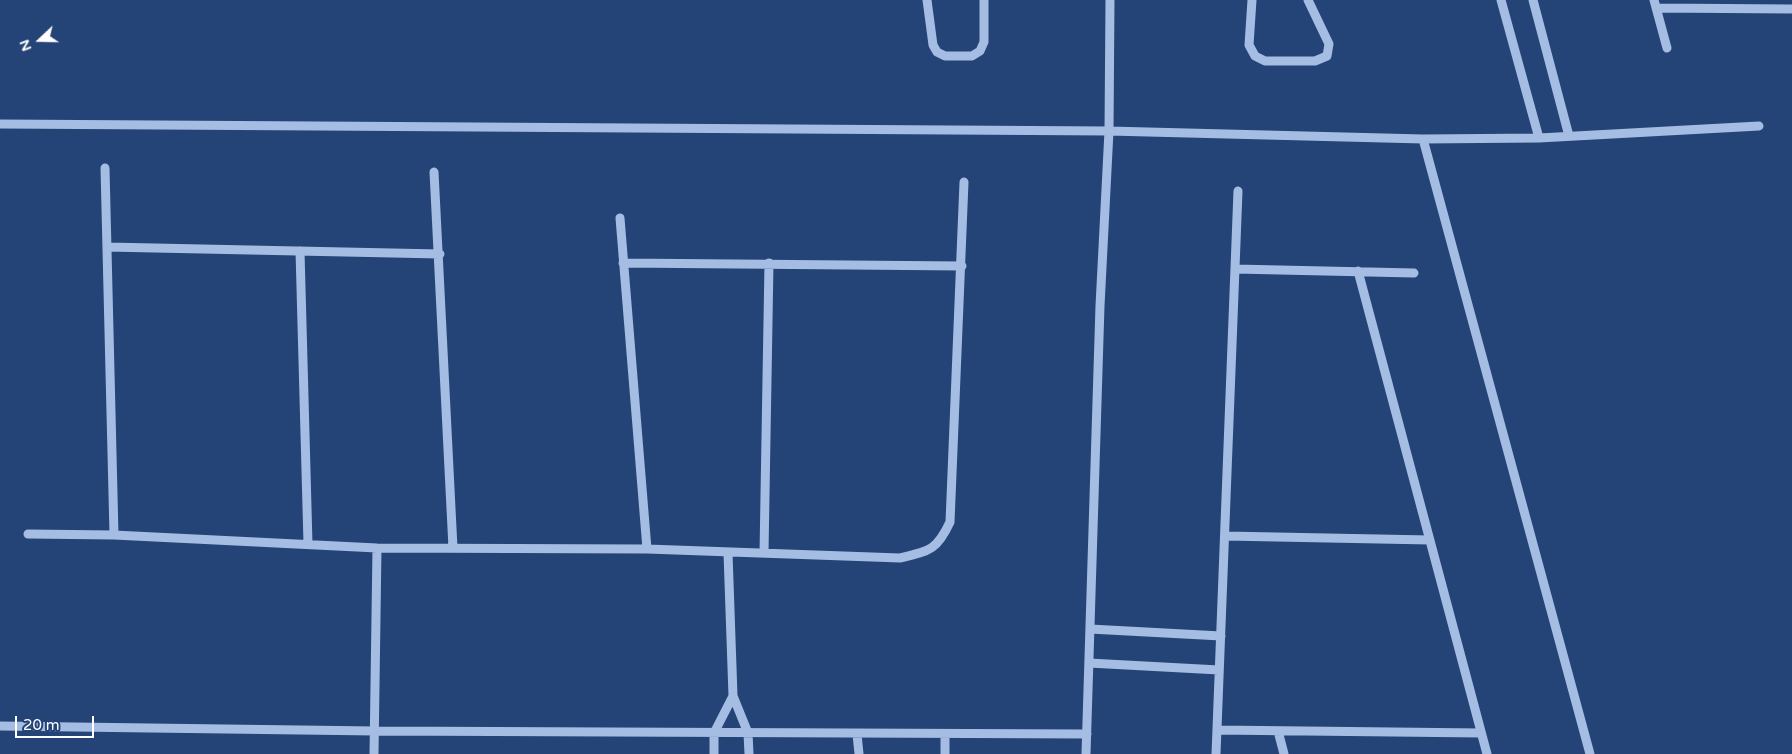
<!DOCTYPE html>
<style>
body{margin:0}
#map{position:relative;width:1792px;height:754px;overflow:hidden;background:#244377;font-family:"Varela Round",sans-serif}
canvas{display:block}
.north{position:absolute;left:15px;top:15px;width:50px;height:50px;-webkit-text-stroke:4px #244377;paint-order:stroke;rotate:249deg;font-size:14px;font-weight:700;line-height:20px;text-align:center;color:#fff}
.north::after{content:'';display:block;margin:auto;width:18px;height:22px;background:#fff;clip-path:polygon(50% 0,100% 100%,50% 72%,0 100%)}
.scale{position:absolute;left:15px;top:716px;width:79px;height:22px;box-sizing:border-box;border:2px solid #fff;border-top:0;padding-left:6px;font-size:15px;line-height:18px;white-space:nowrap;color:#fff;-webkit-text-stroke:4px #244377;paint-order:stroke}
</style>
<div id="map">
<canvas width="1792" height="754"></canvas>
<div class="north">N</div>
<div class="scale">20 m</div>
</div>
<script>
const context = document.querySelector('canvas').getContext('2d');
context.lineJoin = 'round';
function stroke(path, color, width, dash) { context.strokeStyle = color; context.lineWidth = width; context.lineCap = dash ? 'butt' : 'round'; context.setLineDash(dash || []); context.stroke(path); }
const minor = new Path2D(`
 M927 0 933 45 937 52 945 56H972L980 51 984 42V0
 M1252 0 1249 45 1255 56 1265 61H1315L1327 56 1329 44 1308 0
 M1501 0 1539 138
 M1533 0 1569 136
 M1654 0 1667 48
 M1656 8 1792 9
 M0 124 1109 131 1423 139 1539 138 1759 126
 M1423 139 1590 754
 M105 168 114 535
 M434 172 453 548
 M620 218 647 549
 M107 247 440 254
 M300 251 308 544
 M623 263 962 266
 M1235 269 1414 273
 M1358 271 1487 754
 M28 534 114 535 377 548 647 549 900 558C930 551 937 550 950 522L964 182
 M1225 536 1430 540
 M728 553 733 696 748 733 749 754
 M764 553 769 263
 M1090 629 1221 636
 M1089 663 1219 670
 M0 726 375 731 1087 734
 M1217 730 1481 733
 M1278 731 1284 754
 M857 734 859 754
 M945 735V754
 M374 754 377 548
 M714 754V733L733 696
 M1086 754 1100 306 1109 131 1110 0
 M1216 754 1238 191`);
stroke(minor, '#a5bde3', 9);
</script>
